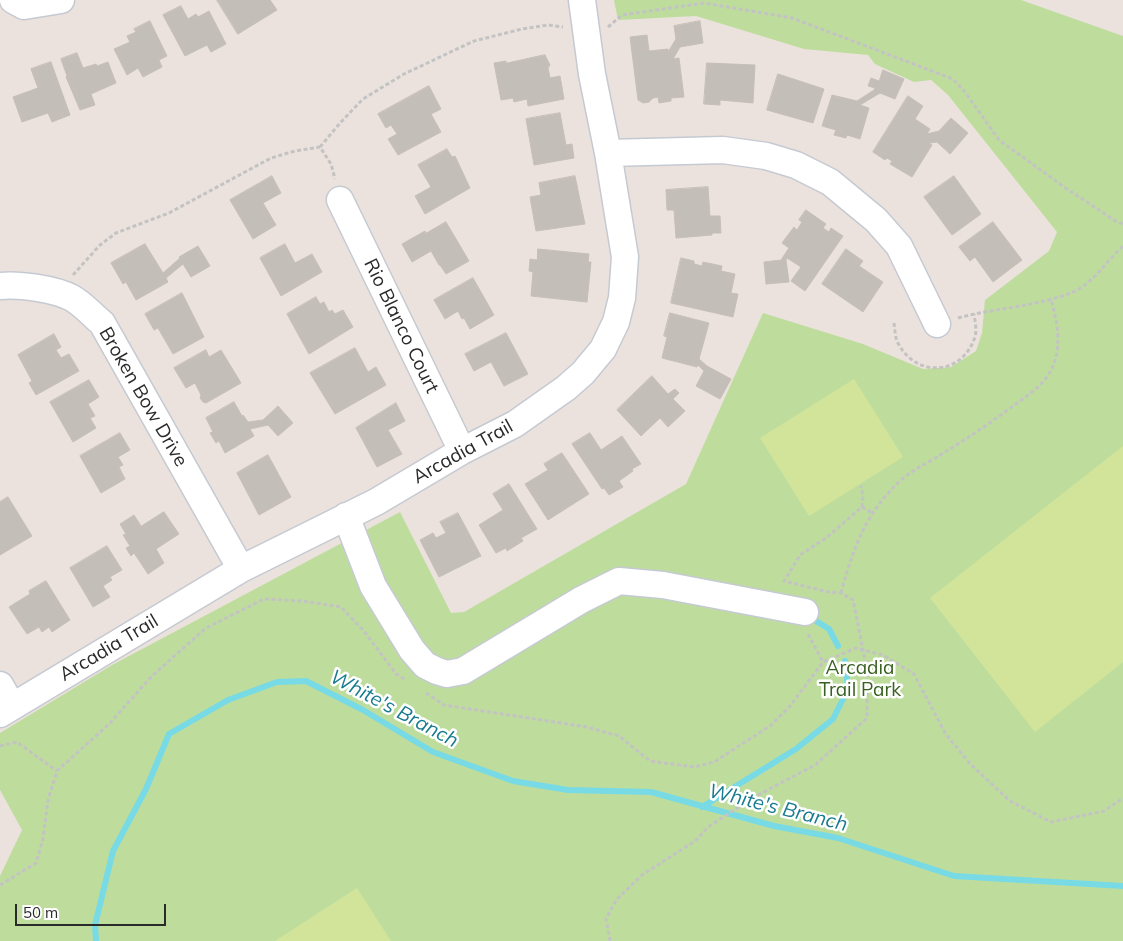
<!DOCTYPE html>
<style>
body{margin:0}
#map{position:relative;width:1123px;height:941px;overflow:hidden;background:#ebe2dd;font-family:Mulish,sans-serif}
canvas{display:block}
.scale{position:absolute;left:15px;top:904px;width:151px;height:22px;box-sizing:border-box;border:2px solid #2a2a2a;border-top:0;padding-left:6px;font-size:15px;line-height:18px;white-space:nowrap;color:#2a2a2a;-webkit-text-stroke:4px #fff;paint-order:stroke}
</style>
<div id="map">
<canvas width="1123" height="941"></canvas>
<div class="scale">50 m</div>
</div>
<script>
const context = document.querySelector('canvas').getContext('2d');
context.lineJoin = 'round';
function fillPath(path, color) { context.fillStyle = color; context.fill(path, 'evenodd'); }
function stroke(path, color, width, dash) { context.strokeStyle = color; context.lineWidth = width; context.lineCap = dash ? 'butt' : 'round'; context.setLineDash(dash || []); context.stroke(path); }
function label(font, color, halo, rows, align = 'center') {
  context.font = font + ' Mulish,sans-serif'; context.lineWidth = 5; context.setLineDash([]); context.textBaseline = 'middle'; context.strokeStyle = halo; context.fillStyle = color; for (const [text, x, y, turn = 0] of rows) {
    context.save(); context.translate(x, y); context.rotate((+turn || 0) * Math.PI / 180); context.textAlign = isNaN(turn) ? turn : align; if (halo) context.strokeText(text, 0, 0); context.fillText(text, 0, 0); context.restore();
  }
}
const green = new Path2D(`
 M614 0H1021L1123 36V941H0V876L22 830 0 790V733L112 665 400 512 451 613 464 612 686 484 763 313 863 344 923 369 951 367 976 351 982 333 985 300 1049 251 1057 232 948 95 931 80 914 82 875 64 868 55 804 49 696 16 618 20Z`);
const pitch = new Path2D(`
 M854 379 903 457 809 516 760 438Z
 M1123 446V662L1035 732 930 598Z
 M357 888 391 941H275Z`);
const stream = new Path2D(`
 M813 619 829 629 838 646
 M702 807 796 749 833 719 848 689 845 661
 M96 941 95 925 113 851 146 789 169 734 228 700 277 682 306 681 363 710 433 752 513 781 568 790 651 792 774 826 838 838 954 876 1123 886`);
const building = new Path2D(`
 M217 0H270L277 10 238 34Z
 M181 6 188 19 196 14 198 17 209 11 226 44 211 52 207 45 185 56 163 15Z
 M150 21 167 56 159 60 162 67 143 77 138 68 127 75 114 49 130 42 127 36 136 32 134 29Z
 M700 21 703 43 680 47 673 59 679 58 684 97 671 98V101L659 103 658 97 653 98 649 102 643 103 638 100 630 37 647 35 649 51 668 49V52L676 39 674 26Z
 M77 53 83 68 96 64 97 66 108 62 116 83 91 94 95 105 80 110 66 77 67 76 61 59Z
 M545 55 550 65 548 68 550 78 560 76 564 99 528 106 527 99 514 102 513 98 501 100 494 63 506 61V63Z
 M51 62 70 115 52 122 48 113 22 122 13 97 38 88 31 69Z
 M707 63 755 65 753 103 720 100V105L704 104Z
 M883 70 904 79 895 99 880 93 860 105 869 108 860 139 847 135 846 138 834 135 836 130 822 126 832 95 857 101 874 90 875 88 868 86 871 78 879 81Z
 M778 74 824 89 813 123 767 110Z
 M429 86 441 109 431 114 441 132 398 155 388 139 397 134 391 125 386 128 378 114Z
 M908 96 923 106 915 119 930 129 927 134 939 131 951 118 968 133 950 154 937 142 929 143 932 145 912 177 890 164 892 161 887 158 885 160 873 152Z
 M560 113 566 145 572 144 574 158 534 165 526 119Z
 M447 149 452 157 455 156 470 188 425 214 415 196 431 187 418 165Z
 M272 176 281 193 263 203 276 225 253 239 230 200Z
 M575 176 585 224 536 231 530 197 541 195 539 183Z
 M954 176 981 214 952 235 924 197Z
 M708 187 710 216H720L721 233H712V235L676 238 674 210H667L666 190Z
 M806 210 826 224 823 228 829 232 831 228 843 236 805 291 791 281 801 267 787 258 786 260 789 282 766 284 764 262 781 260 789 248 782 243 794 227 797 230 802 222 799 220Z
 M446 222 469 261 446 274 440 265H439L431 251 412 262 402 244 425 231 426 233Z
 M993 222 1022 260 993 282 975 257 970 261 959 247Z
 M145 244 163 273 180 258 179 257 198 246 210 266 191 277 183 264 166 278 168 282 136 300 126 282 123 284 111 263Z
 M285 244 295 263 312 254 322 272 281 296 260 258Z
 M538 249 589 254 588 262H591L587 302 531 296 533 272 529 271 530 259 537 260Z
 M846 249 863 261 859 266 883 282 863 312 822 284Z
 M681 258 694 261V264L702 266 703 262 722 266 721 271 735 274 731 293 738 294 733 317 671 303Z
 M473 278 494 315 470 329 464 318 462 319 458 311 445 319 434 300Z
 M182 293 204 337 173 354 158 328 154 330 145 314Z
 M316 297 320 304 324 302 329 312 332 310 335 314 343 310 353 327 309 354 287 314Z
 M670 313 709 323 699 359 707 366 731 379 720 399 696 386 704 371 698 365 697 367 662 358 667 337 664 336Z
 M506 333 528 374 504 386 491 362 474 371 465 354Z
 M54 334 61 347 56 350 61 358 69 354 79 371 36 395 29 383 32 381 18 355Z
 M355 348 368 372 376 367 386 385 335 414 310 373Z
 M206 350 209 357 221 350 241 383 206 403 203 402 200 398 201 395 195 383 186 388 174 368Z
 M652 376 668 394 675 389 679 393 673 399 685 411 668 427 660 418 641 436 617 410Z
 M89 380 99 397 88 404 95 416 90 418 96 428 73 442 50 402Z
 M234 402 242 416 243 415 248 422 263 420 278 406 293 423 278 436 268 425 250 429 254 436 225 453 219 441 216 443 210 433 213 432 206 418Z
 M396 403 405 421 388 430 402 454 377 467 356 428Z
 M120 433 130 450 118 457 123 465 119 467 125 479 101 493 80 456Z
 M590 433 601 450 622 436 641 464 632 469 633 471 619 481 623 487 609 495 604 488 602 489 572 444Z
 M562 453 589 494 548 520 525 484 548 470 544 464Z
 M268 455 291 497 259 515 237 473Z
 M509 484 537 529 521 538 523 541 507 551 506 548 496 553 479 525 503 510 493 494Z
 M8 497 32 536 0 555V502Z
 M164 512 179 534 156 549 164 563 148 574 134 553 131 556 126 548 130 546 123 535 126 534 120 524 134 515 141 526Z
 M458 513 481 556 439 577 420 540 433 533 436 538 446 533 440 522Z
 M107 546 122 570 110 577 112 580 103 586 110 597 93 607 70 568Z
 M46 581 70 620 52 632 49 627 42 632 39 627 27 634 9 607 30 594 29 591Z`);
const path = new Path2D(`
 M608 27 622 15 704 3 792 18 953 79 965 92 999 140 1067 189 1117 222 1123 224
 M320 147 340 123 363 99 404 74 474 41 522 29 548 25 563 27
 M73 275 100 245 116 233 169 213 271 158 295 151 320 147 331 164 335 179
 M958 318C994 308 1042 306 1075 291 1095 281 1107 260 1123 246
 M894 323C895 330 895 339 899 345 919 379 963 374 975 337 977 330 975 321 974 314
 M862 507 872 513
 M841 593C853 548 866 512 901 480 912 470 928 463 940 455 965 440 989 424 1013 406 1027 396 1043 386 1051 370 1063 347 1057 322 1051 299
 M808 634 823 662 856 648 883 655 914 674 945 733 970 764 1010 801 1051 822 1104 811 1123 798
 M426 693 444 705 587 727 619 736 650 761 694 767 714 762 770 726 790 706 823 662
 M0 746 17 742 57 771
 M0 885 36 863 43 839 48 800 57 771 109 724 152 676 206 628 264 599 302 601 341 607 364 631 396 674 406 680
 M610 941 606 919 616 900 642 875 695 841 708 827 754 797 815 765 867 718V670L853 600 841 593 828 592 784 581 800 555 826 538 862 507 863 496 861 486`);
const minor = new Path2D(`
 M13 0 24 6 61 0
 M608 153 723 150 766 156 796 165 830 182 876 220 899 246 937 324
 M340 200 462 451
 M0 286C20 284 55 289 72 298 83 304 93 316 102 323L241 569
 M346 516 373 586 412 650 425 665 437 671 447 674 463 671 581 600 619 581 663 585 805 612
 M0 685 12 706
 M0 714 241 569 376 502 462 451 515 424 566 388 583 373 603 349 616 322 622 298 625 257 608 153 592 74 582 0`);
const streetNames = [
 ["Rio Blanco Court",401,326,64],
 ["Broken Bow Drive",143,397,60],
 ["Arcadia Trail",463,452,-29],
 ["Arcadia Trail",109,648,-31]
];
const parkNames = [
 ["Arcadia",860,668],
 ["Trail Park",860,690]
];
const waterNames = [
 ["White's Branch",394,709,28],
 ["White's Branch",778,808,14]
];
fillPath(green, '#bedd9d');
fillPath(pitch, '#d1e49a');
stroke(stream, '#78dae5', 6);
fillPath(building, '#c3beb8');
stroke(building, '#c6beb7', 1);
stroke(minor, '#c5cad2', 29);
stroke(path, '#c3c3c3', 3, [4, 2.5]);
stroke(minor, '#fff', 26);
label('19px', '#2a2a2a', '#fff', streetNames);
label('19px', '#386120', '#fff', parkNames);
label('italic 20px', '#187b90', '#fff', waterNames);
</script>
